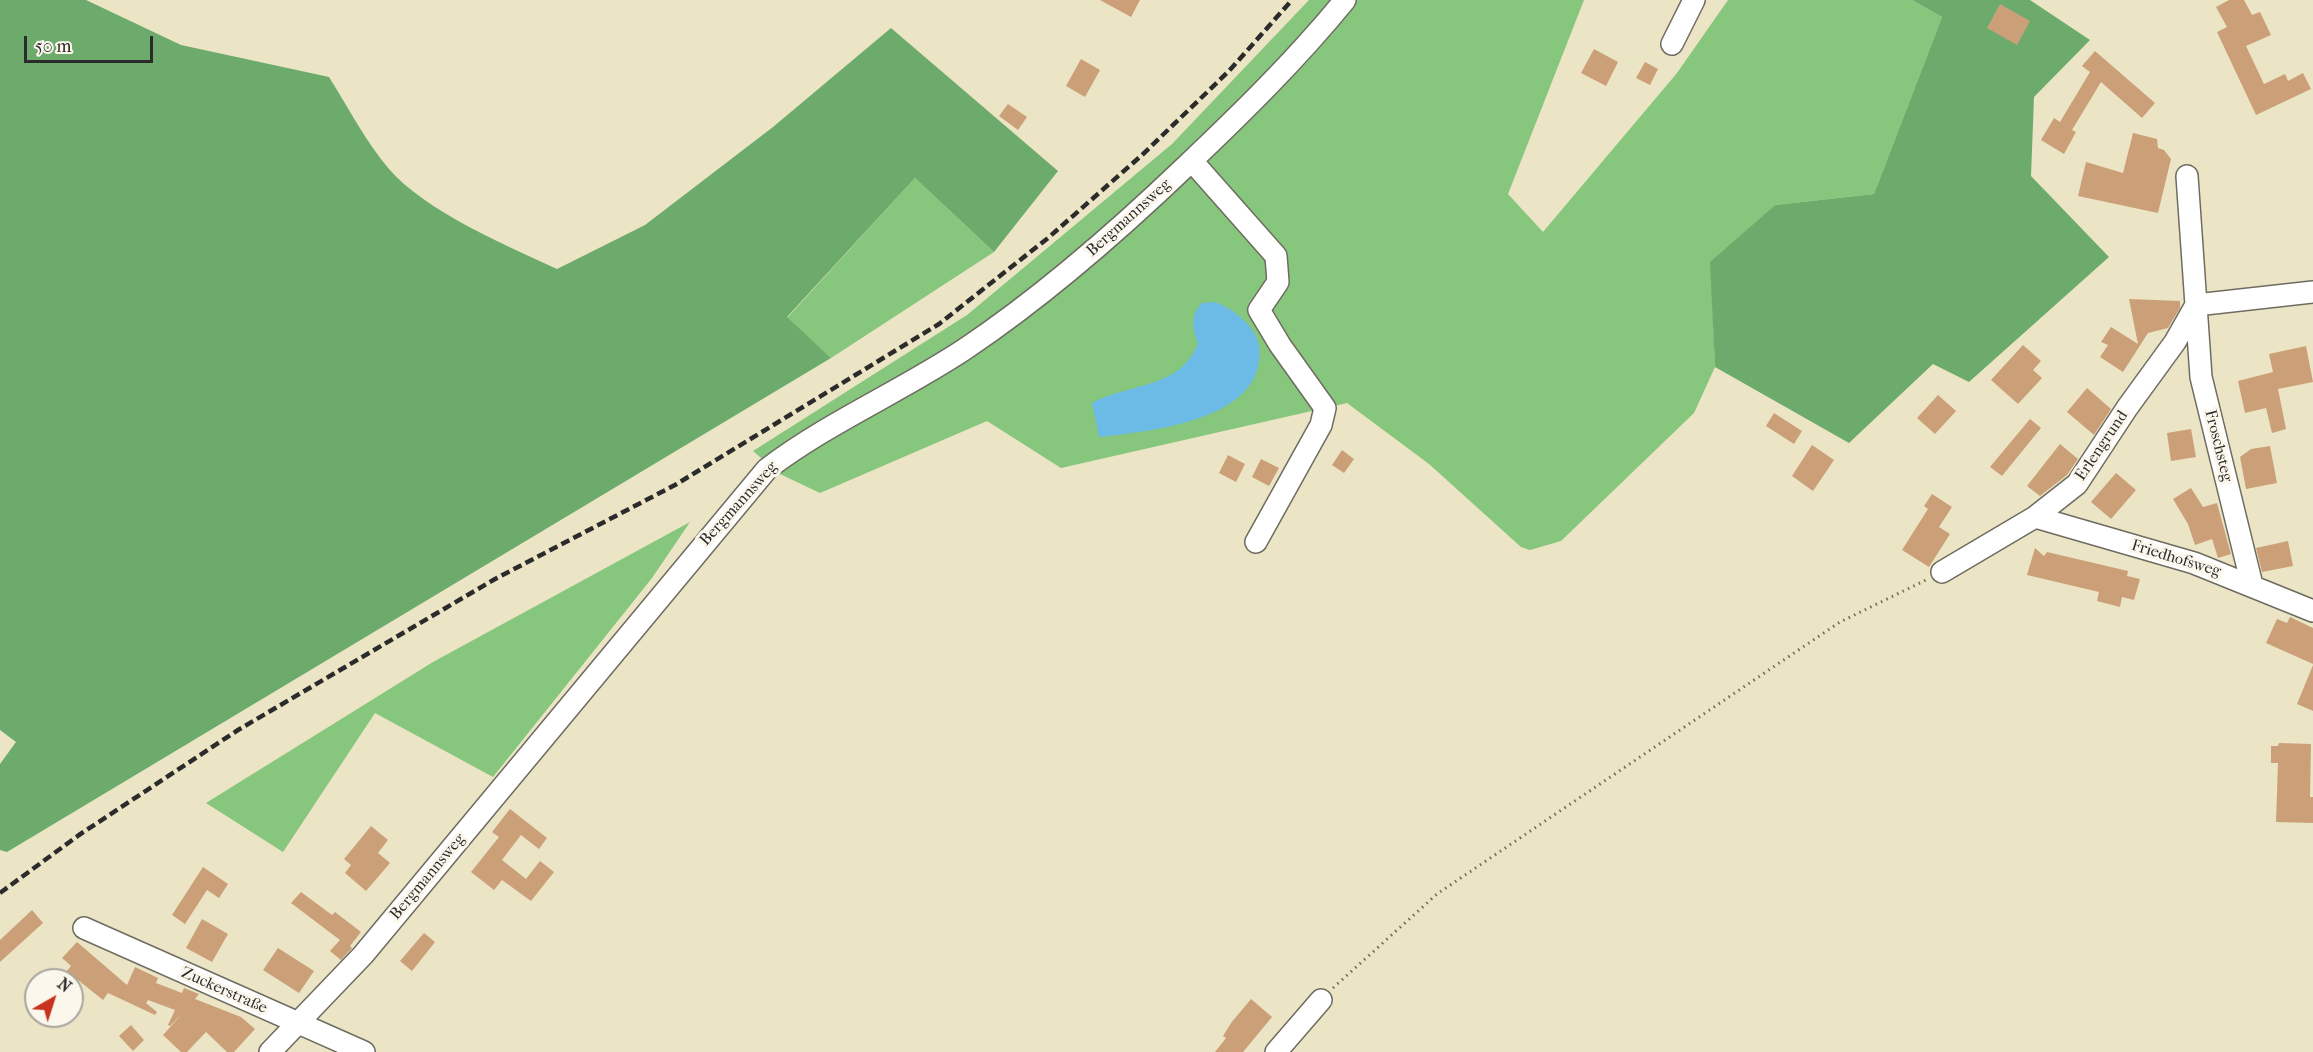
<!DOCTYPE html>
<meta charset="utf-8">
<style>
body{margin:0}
#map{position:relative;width:2313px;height:1052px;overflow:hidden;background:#ebe4c5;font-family:"IM FELL French Canon",serif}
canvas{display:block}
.north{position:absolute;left:24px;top:968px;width:60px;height:60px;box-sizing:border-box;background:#fbf7ec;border:2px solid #a8a59f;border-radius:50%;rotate:39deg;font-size:16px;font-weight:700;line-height:24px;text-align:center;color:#2b2b2b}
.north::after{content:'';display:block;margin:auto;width:21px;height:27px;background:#c8321e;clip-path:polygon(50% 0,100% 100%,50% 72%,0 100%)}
.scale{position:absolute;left:24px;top:36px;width:129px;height:27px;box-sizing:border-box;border:3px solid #2b2b2b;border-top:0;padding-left:8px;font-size:18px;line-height:21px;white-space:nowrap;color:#2b2b2b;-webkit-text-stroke:4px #fbf7ec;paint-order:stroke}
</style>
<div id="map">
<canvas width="2313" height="1052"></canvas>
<div class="north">N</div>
<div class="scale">50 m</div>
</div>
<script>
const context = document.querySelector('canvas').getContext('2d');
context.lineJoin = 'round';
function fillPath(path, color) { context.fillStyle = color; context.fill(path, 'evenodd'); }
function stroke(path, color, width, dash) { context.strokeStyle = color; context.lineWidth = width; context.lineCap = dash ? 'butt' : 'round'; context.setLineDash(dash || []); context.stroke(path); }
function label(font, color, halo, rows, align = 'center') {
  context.font = font + ' "IM FELL French Canon",serif'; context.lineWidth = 6; context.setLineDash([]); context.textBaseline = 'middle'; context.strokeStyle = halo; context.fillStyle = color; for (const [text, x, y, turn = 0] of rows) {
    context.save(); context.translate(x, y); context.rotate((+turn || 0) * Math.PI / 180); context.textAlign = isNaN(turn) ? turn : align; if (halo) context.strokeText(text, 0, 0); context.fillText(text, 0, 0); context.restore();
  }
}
const green = new Path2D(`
 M1309 0H1584L1508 194 1543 232 1677 73 1728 0H1912L1942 17 1874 194 1775 205 1711 262 1715 367 1694 413 1561 541 1530 550 1521 547 1429 464 1347 403 1061 468 987 421 820 493 780 474 753 451 967 315 1172 144Z
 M915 178 994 252 831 358 787 318Z
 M690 522 652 578 493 777 375 713 283 852 206 803 433 662Z`);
const forest = new Path2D(`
 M0 0H86L181 45 329 77C348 107 366 142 389 169 425 211 507 246 557 269L645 225 773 127 891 28 1058 171 994 252 915 178 787 317 831 358 7 852 0 850V764L16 742 0 730Z
 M1912 0H2030L2090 40 2034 97 2031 176 2109 257 1969 382 1933 364 1849 443 1715 367 1710 262 1775 205 1874 194 1942 17Z`);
const water = new Path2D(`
 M1215 302C1232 308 1256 326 1259 346 1268 420 1152 431 1099 437L1092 403C1129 383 1181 389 1198 343 1192 326 1190 316 1202 303Z`);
const building = new Path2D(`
 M1100 0H1140L1131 17Z
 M2229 0H2244L2252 15 2260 12 2271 35 2246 46 2264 84 2285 74 2288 81 2303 73 2311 89 2256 115 2217 32 2227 27 2216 7Z
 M2000 4 2030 21 2017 45 1987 28Z
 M1594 49 1618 62 1606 86 1581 73Z
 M2095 51 2155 103 2142 118 2101 82 2072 130 2076 132 2064 154 2041 140 2054 118 2060 122 2090 72 2082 66Z
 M1081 59 1100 70 1085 97 1066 86Z
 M1645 62 1658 69 1650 85 1636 78Z
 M1008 104 1027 117 1018 130 999 116Z
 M2133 133 2157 139 2158 148 2164 150 2171 159 2158 213 2078 196 2086 162 2123 173Z
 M2129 299 2180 301V308L2168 328 2148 333 2123 372 2100 357 2108 345 2101 342 2111 327 2138 344Z
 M2023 345 2041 361 2033 370 2042 378 2018 404 1991 380Z
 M2306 346 2313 382 2278 389 2286 429 2272 433 2266 408 2245 413 2238 381 2273 372 2269 354Z
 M2087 388 2111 409 2094 435 2067 412Z
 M1938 395 1956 411 1935 434 1917 418Z
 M1774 413 1802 431 1794 444 1766 426Z
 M2030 419 2041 428 2002 476 1990 467Z
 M2191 429 2196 457 2171 461 2167 433Z
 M2060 444 2078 459 2067 475 2040 496 2027 486Z
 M1812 445 1834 460 1813 491 1792 476Z
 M2270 446 2277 483 2246 489 2240 457 2251 449Z
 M1342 450 1354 459 1344 473 1332 465Z
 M1228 455 1245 464 1236 482 1219 473Z
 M1261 459 1279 468 1269 486 1252 477Z
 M2116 473 2136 490 2111 519 2091 502Z
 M2191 488 2203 507 2217 503 2231 554 2218 558 2212 539 2195 545 2188 524 2173 499Z
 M1932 494 1952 507 1939 527 1950 534 1929 567 1902 550 1928 509 1924 506Z
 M2288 541 2293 566 2262 572 2256 548Z
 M2035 548 2044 556 2047 552 2128 571 2127 576 2140 579 2134 600 2122 597 2120 607 2097 601 2099 592 2027 575Z
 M2290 617 2313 628V664L2266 643 2277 619 2287 623Z
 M2313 665V711L2297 704Z
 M2279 743 2311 744 2310 797H2313V823L2276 822 2278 763H2271V746H2278Z
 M510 809 547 838 539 849 521 835 502 860 526 879 540 861 554 872 531 901 502 880 494 890 471 872 499 837 492 832Z
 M371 826 388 840 378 853 390 863 366 891 345 873 351 865 344 859Z
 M203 867 228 884 219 898 207 890 185 924 172 915Z
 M301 892 332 915 335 912 361 932 350 946 352 948 341 960 330 951 340 940 291 903Z
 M32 910 43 923 0 962V940Z
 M202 919 228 934 212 962 186 948Z
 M424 933 435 942 412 971 400 961Z
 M77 942 127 985 135 967 158 978 156 983 182 993 184 988 199 994 195 999 241 1017 255 1029 234 1052H227L206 1032 187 1052H181L163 1035 183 1013 170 1026 168 1025 175 1010 148 1000 146 1003 157 1012 155 1015 108 993 103 1000 78 980H59L71 966 62 958Z
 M278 948 314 971 299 993 263 970Z
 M1251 999 1272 1017 1243 1052H1215L1226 1038 1223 1036 1231 1023Z
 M131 1025 144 1040 133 1051 119 1036Z`);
const path = new Path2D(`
 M1333 988 1437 894 1840 622 1926 580`);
const minor = new Path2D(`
 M1672 44 1694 0
 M1192 161 1276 256 1278 282 1259 310 1280 345 1325 408 1321 425 1256 542
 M2035 517 2194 563 2313 611
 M1942 572 2035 517 2077 484 2127 408 2175 342 2196 305 2187 176
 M2252 585 2201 377 2196 305 2313 292
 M84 928 364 1052
 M270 1052 363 955 767 469C829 422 900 392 965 349 1044 296 1116 233 1185 167 1241 114 1296 60 1345 0
 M1276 1052 1321 1000`);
const rail = new Path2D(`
 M0 893 79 835 238 730 495 579 675 485 939 324 1048 238 1142 155 1229 71 1292 0`);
const streetNames = [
 ["Bergmannsweg",1129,218,-42],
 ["Erlengrund",2102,446,-56],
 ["Froschsteg",2218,446,76],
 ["Bergmannsweg",739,504,-48],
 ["Friedhofsweg",2176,559,17],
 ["Bergmannsweg",428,877,-50],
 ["Zuckerstraße",224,991,24]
];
fillPath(green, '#86c67d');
fillPath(forest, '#6cab6c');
fillPath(water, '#6cbae6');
fillPath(building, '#cba078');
stroke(minor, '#6e6c61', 24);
stroke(path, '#6e6c61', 3, [1.5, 4.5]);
stroke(minor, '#fff', 21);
stroke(rail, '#2b2b2b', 4.5, [9, 4.5]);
label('16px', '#2b2b2b', '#fbf7ec', streetNames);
</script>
